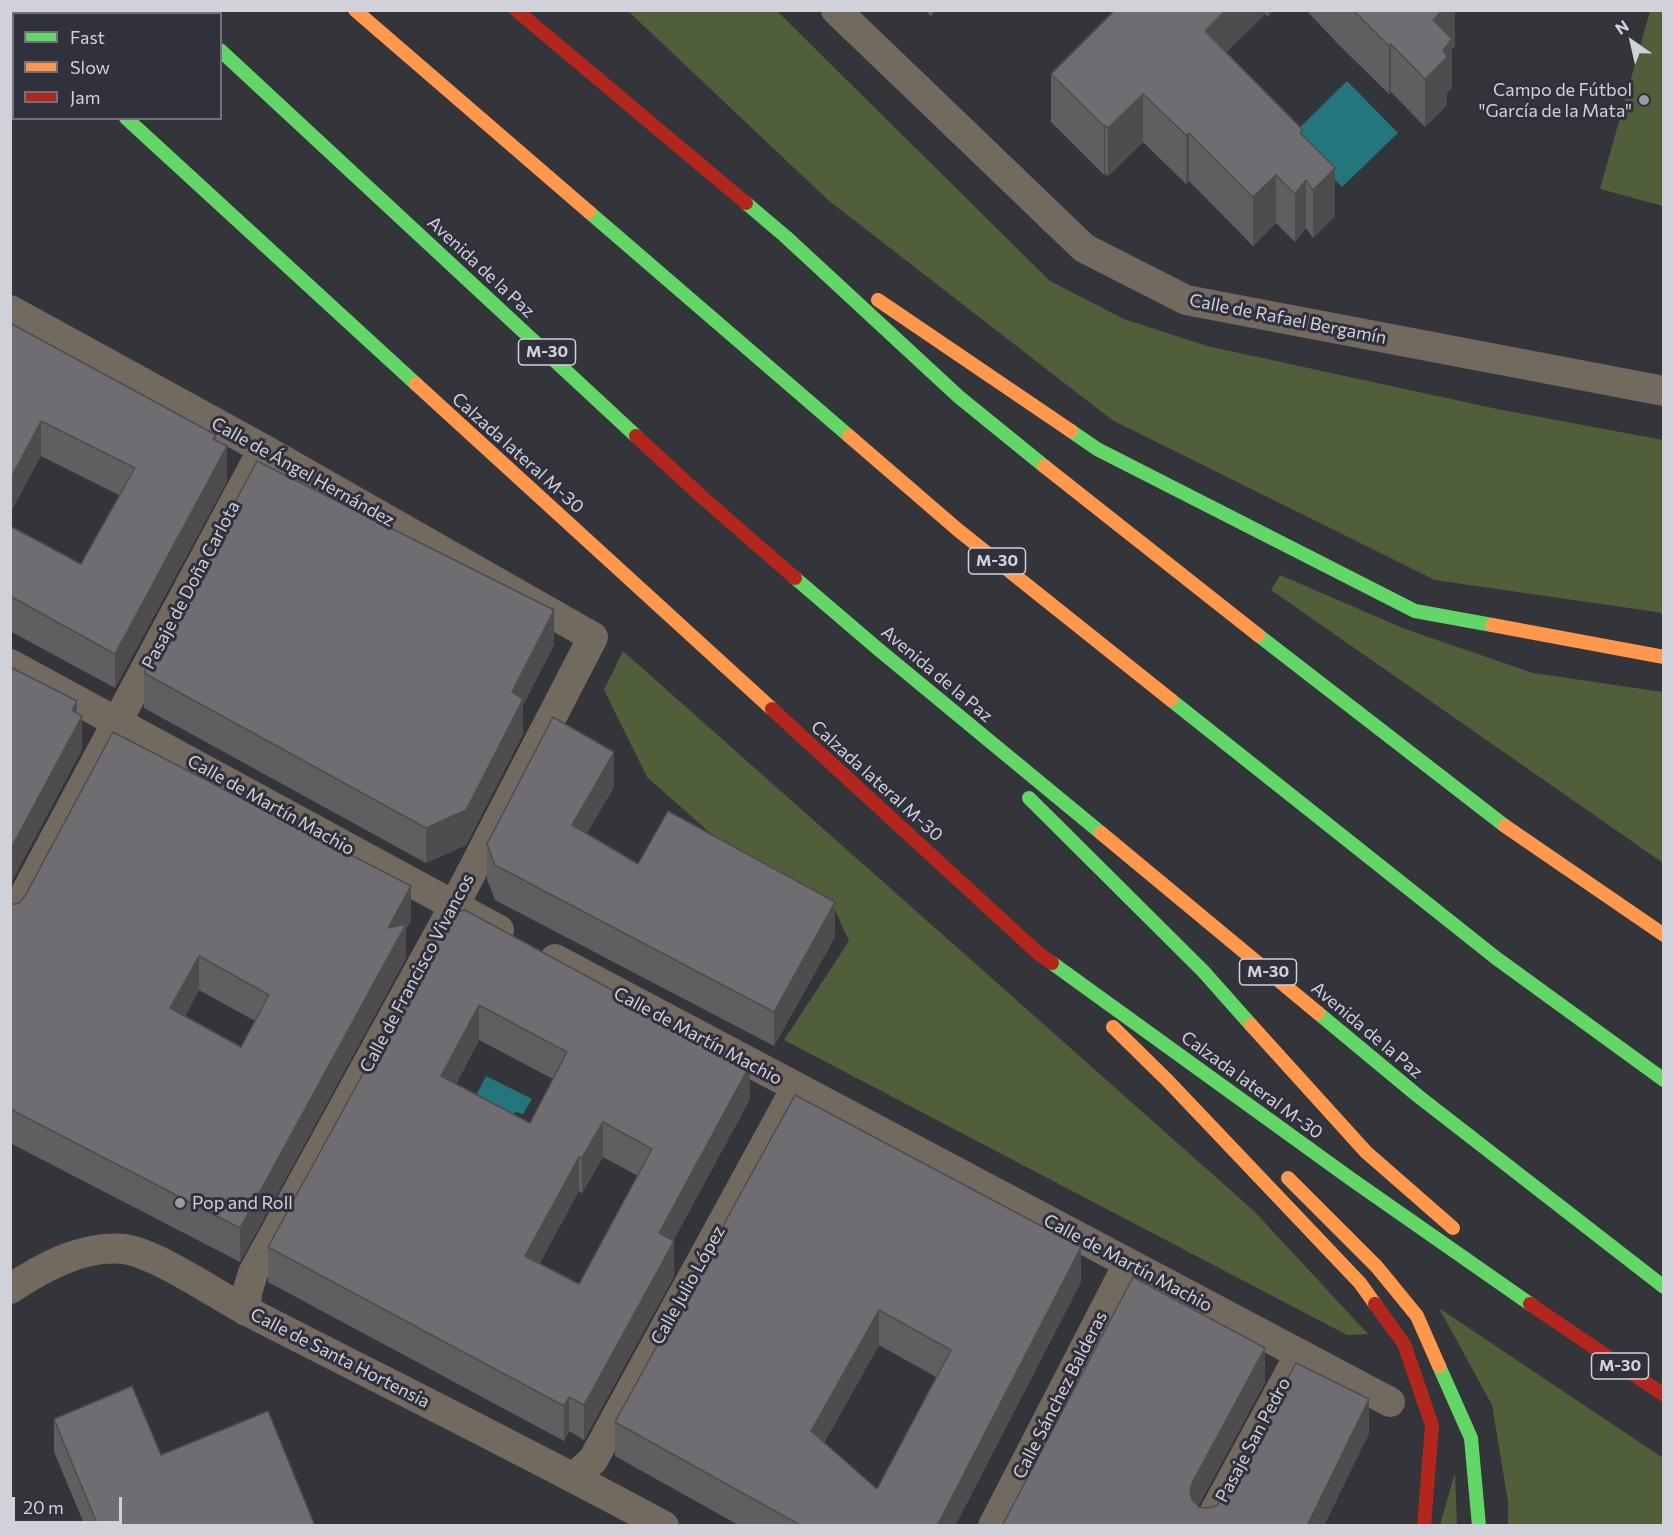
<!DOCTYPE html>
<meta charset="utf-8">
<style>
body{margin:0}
#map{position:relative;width:1674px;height:1536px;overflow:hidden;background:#34343b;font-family:Commissioner,sans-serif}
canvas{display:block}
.frame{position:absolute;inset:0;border:12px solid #d0d1d9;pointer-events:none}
.legend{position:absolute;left:12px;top:12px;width:210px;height:108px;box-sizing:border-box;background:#31313e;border:2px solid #71717c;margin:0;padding:8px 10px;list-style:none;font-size:18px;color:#d0d1d9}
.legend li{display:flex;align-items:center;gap:12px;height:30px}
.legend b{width:30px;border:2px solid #71717c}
.north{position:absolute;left:1602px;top:12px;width:60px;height:60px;-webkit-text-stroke:4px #31313e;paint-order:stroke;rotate:326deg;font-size:16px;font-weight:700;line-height:24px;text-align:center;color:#d0d1d9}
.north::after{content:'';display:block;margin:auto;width:21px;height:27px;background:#d0d1d9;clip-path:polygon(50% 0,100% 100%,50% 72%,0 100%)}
.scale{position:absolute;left:12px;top:1497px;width:110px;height:27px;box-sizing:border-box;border:3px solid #d0d1d9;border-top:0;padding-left:8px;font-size:18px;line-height:21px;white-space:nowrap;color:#d0d1d9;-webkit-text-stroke:4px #31313e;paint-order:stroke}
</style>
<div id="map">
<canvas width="1674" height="1536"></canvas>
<div class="frame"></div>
<ul class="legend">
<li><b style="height:8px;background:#63d668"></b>Fast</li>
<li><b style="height:8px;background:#ff974d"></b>Slow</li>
<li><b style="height:8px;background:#b3261e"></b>Jam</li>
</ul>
<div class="north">N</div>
<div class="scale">20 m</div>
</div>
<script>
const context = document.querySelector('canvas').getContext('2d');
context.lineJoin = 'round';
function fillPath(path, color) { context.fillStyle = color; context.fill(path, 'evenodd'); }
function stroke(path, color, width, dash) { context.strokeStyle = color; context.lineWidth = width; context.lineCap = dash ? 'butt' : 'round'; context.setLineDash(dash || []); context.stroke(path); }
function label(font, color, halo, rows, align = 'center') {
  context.font = font + ' Commissioner,sans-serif'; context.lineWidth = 6; context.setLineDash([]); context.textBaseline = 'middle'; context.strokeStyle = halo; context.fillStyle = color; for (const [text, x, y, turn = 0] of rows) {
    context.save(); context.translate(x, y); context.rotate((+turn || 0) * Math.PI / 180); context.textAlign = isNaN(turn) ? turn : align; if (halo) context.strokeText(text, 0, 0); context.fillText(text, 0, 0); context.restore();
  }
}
const green = new Path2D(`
 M628 11H777L1050 281 1124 319 1207 346 1497 409 1663 440V613L1435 580 1112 420 828 200Z
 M1650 11H1663V206L1600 189Z
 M1280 575 1405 629 1533 673 1663 692V863L1271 590Z
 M623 651 1254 1211 1368 1334 1347 1335 784 1040 849 941 834 908 719 841 647 777 604 690Z
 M1439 1308 1663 1458V1525H1508V1502L1492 1405Z
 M1455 1473 1457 1525H1440Z`);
const water = new Path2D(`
 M1347 81 1398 133 1342 187 1291 136Z
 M486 1076 532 1099 523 1114 516 1112 511 1115 473 1101Z`);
const street = new Path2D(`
 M836 10 1084 248 1186 300 1664 391
 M10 310 263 449 593 637 454 906 253 1273 247 1293 246 1311
 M10 664 499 930
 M10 922 263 449
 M555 959 1390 1402
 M10 1289C43 1267 83 1245 124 1249 156 1253 218 1296 249 1312 387 1383 527 1452 664 1526
 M574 1477 593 1460 796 1088
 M993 1526 1128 1264
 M1207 1526 1300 1354`);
const fast = new Path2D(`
 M13 10 16 14
 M220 50 636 436
 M126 118 416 384
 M746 203 786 237 959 397 1044 466
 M589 212 849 436
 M1071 431 1097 449 1415 611 1492 625
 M795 578 878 649 1101 833
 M1258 635 1505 826
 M1171 700 1496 958 1664 1080
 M1029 798 1203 971 1251 1025
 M1052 963 1351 1179 1530 1304
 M1318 1013 1418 1096 1664 1287
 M1439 1366 1471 1438 1479 1526`);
const slow = new Path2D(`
 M178 10 181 14
 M355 10 589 212
 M878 300 1071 431
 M416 384 772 709
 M849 436 958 530 1171 700
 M1044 466 1258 635
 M1492 625 1664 657
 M1505 826 1664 935
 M1101 833 1318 1013
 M1251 1025 1366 1152 1453 1228
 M1113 1027 1168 1081 1360 1283 1375 1304
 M1288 1178 1377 1267 1417 1316 1439 1366`);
const jam = new Path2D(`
 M516 10 746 203
 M636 436 702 497 795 578
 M772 709 1039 954 1052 963
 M1375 1304 1404 1344 1432 1425 1424 1526
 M1530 1304 1664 1395`);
const wall = new Path2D(`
 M925 10H937L931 16Z
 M1115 10H1274L1268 17 1265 14 1226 52 1303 136 1335 216 1313 238 1306 228 1295 242 1276 223 1253 246 1189 181 1186 184 1143 142 1108 176 1105 173 1104 175 1051 122V74Z
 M1306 10H1455V46L1452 49V87L1447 93V105L1425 127 1391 92 1389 94 1338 44Z
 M10 323 216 440 227 481 115 688 10 631V526L81 564 119 495 41 456Z
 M554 645 523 705V734L466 845 426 863 144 708V673Z
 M614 787 587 833 638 864 835 937 774 1046 495 900 487 879V844Z
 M10 905 411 920 406 929V958L240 1262 10 1143ZM199 990 255 1021 241 1047 185 1016Z
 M465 910 750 1099 673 1241 674 1276 584 1440 569 1431 564 1441 268 1282V1247ZM479 1040 553 1079 530 1123 456 1084ZM603 1157 638 1176 579 1284 539 1264 579 1191 582 1193Z
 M795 1095 1081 1282 955 1526H740L615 1456V1422ZM879 1345 936 1377 877 1489 824 1443Z
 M54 1419 161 1455 315 1526H85L54 1452Z`);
const shadedWall = new Path2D(`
 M931 10H937L931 16Z
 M1223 10H1265V14L1226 53 1205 31Z
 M1268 10H1274L1268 17Z
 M1442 10H1455V46L1452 49V87L1447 93V105L1425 127V79L1433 20Z
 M1391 44V92L1389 94V46Z
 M1143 94V142L1108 176V128Z
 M1105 125V173L1104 175V126Z
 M1189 133V181L1186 184V135Z
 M1335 168V216L1313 238V190Z
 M1276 175V223L1253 246V197Z
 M1306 180V228L1295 242V194Z
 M41 421V456L10 514V480Z
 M216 435V466L227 446V481L115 688V654Z
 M554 610V645L523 705V734L466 845 426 863V828L512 692Z
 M77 701V727L82 716V750L10 885V850Z
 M614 752V787L572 859V825Z
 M411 886V920L406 929V958L240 1262V1228L388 928Z
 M835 902V937L774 1046V1012Z
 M199 956V990L170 1042V1008Z
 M479 1005V1040L441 1111V1076Z
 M750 1065V1099L659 1267V1233Z
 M603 1122V1157L582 1193V1158Z
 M579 1157V1191L525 1291V1256Z
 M674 1241V1276L584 1440V1405Z
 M1081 1247V1282L955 1526H937Z
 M879 1310V1345L811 1466V1431Z
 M1265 1348V1383L1192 1518 1190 1491 1192 1483Z
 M569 1397V1431L564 1441V1406Z
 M1369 1399V1434L1324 1526H1307Z`);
const building = new Path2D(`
 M1115 10H1226L1205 31 1303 130 1300 133 1335 168 1313 190 1306 180 1295 194 1276 175 1253 197 1189 133 1186 135 1143 94 1108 128 1105 125 1104 126 1051 74Z
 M1353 10H1442L1433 20 1452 39 1443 50 1447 57 1425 79 1391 44 1389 46Z
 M10 323 216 435 213 439 227 446 115 654 10 596V526L81 564 135 468 41 421 10 480Z
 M257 461 554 610 512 692 523 699 466 810 426 828 144 673Z
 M10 667 77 701 72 710 82 716 10 850Z
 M553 717 614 752 572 825 638 864 668 811 835 902 774 1012 495 865 487 844Z
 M113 732 411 886 388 928 406 924 240 1228 10 1109V905L19 903 25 896ZM199 956 269 995 241 1047 170 1008Z
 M465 910 750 1065 659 1233 674 1241 584 1405 569 1397 564 1406 268 1247 451 913ZM479 1005 567 1052 530 1123 441 1076ZM603 1122 652 1149 579 1284 525 1256 579 1157 582 1158Z
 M795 1095 1081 1247 937 1526H802L615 1422ZM879 1310 951 1350 877 1489 811 1431Z
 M1133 1277 1265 1348 1192 1483 1190 1491 1192 1500 1199 1507 1208 1508 1216 1506 1222 1499 1296 1363 1369 1399 1307 1526H1002Z
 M132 1386 161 1455 268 1411 315 1526H98L54 1419Z`);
const markers = [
 [1644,100,6,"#999aa2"],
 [180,1203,6,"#999aa2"]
];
const shields = [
 [547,352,57],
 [997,561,57],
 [1268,972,57],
 [1620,1366,57]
];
const shieldNames = [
 ["M-30",547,352],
 ["M-30",997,561],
 ["M-30",1268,972],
 ["M-30",1620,1366]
];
const poiNames = [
 ["Campo de Fútbol",1632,90],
 ["\"García de la Mata\"",1632,111],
 ["Pop and Roll",192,1203,"left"]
];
const streetNames = [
 ["Avenida de la Paz",481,267,43],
 ["Calle de Rafael Bergamín",1288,319,11],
 ["Calzada lateral M-30",518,453,42],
 ["Calle de Ángel Hernández",303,472,29],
 ["Pasaje de Doña Carlota",191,585,-62],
 ["Avenida de la Paz",937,674,40],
 ["Calzada lateral M-30",877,781,42],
 ["Calle de Martín Machio",271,805,29],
 ["Calle de Francisco Vivancos",417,973,-62],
 ["Avenida de la Paz",1367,1030,40],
 ["Calle de Martín Machio",698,1036,28],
 ["Calzada lateral M-30",1252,1085,36],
 ["Calle de Martín Machio",1128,1263,28],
 ["Calle Julio López",688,1285,-61],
 ["Calle de Santa Hortensia",340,1358,27],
 ["Calle Sánchez Balderas",1060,1395,-63],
 ["Pasaje San Pedro",1253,1440,-62]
];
fillPath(green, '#505e3a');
fillPath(water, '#23767c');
stroke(street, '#72695f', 30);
stroke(fast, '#63d668', 14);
stroke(slow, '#ff974d', 14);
stroke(jam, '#b3261e', 14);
fillPath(wall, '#5f5e61');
fillPath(shadedWall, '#4e4c4f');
fillPath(building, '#6f6d71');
stroke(building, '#4e4c4f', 1.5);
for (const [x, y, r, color] of markers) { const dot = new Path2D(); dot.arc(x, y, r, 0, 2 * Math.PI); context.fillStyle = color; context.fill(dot); stroke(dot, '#31313e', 2); }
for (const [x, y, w] of shields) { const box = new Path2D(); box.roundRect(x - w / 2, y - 13, w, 26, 4.5); context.fillStyle = '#31313e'; context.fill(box); stroke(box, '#d0d1d9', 1.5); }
label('bold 16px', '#d0d1d9', null, shieldNames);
label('18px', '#d0d1d9', '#31313e', poiNames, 'right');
label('18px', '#d0d1d9', '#31313e', streetNames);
</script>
